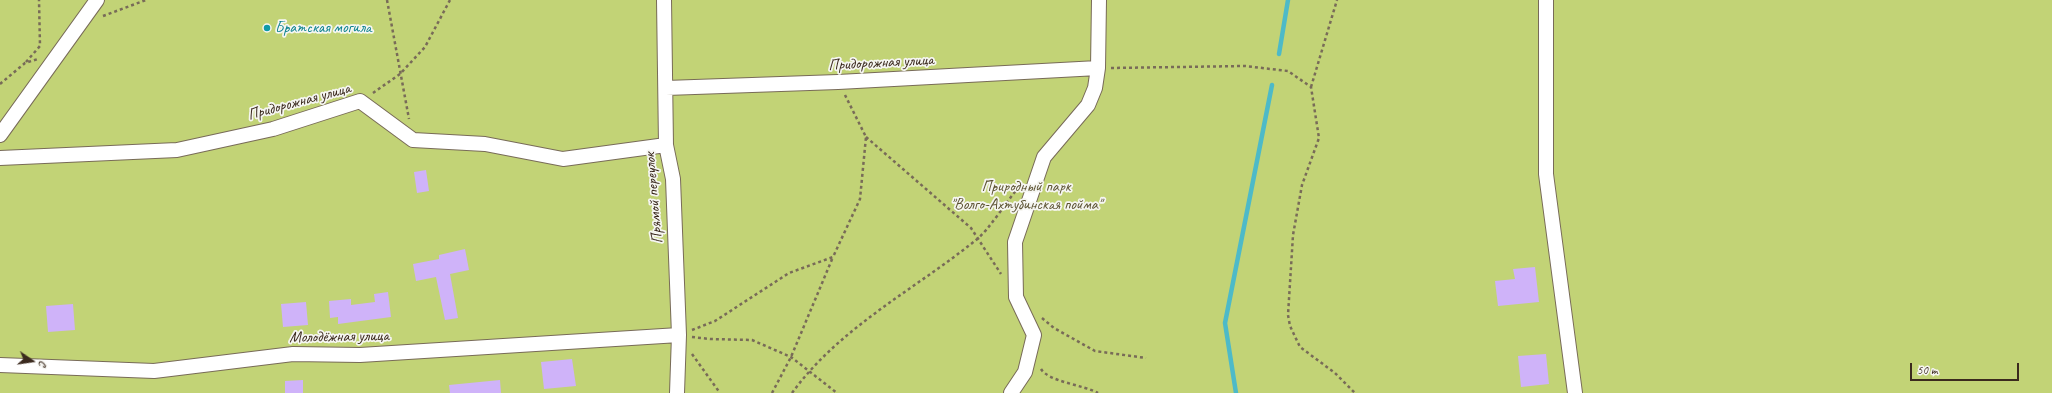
<!DOCTYPE html>
<meta charset="utf-8">
<style>
body{margin:0}
#map{position:relative;width:2052px;height:393px;overflow:hidden;background:#eae4c5;font-family:Caveat,sans-serif}
canvas{display:block}
.north{position:absolute;left:12px;top:341px;width:40px;height:40px;-webkit-text-stroke:3px #f6f6f2;paint-order:stroke;rotate:103deg;font-size:11px;font-weight:700;line-height:16px;text-align:center;color:#3b2a1e}
.north::after{content:'';display:block;margin:auto;width:14px;height:18px;background:#3b2a1e;clip-path:polygon(50% 0,100% 100%,50% 72%,0 100%)}
.scale{position:absolute;left:1910px;top:363px;width:109px;height:18px;box-sizing:border-box;border:2px solid #3b2a1e;border-top:0;padding-left:5px;font-size:12px;line-height:14px;white-space:nowrap;color:#3b2a1e;-webkit-text-stroke:3px #f6f6f2;paint-order:stroke}
</style>
<div id="map">
<canvas width="2052" height="393"></canvas>
<div class="north">С</div>
<div class="scale">50 m</div>
</div>
<script>
const context = document.querySelector('canvas').getContext('2d');
context.lineJoin = 'round';
function fillPath(path, color) { context.fillStyle = color; context.fill(path, 'evenodd'); }
function stroke(path, color, width, dash) { context.strokeStyle = color; context.lineWidth = width; context.lineCap = dash ? 'butt' : 'round'; context.setLineDash(dash || []); context.stroke(path); }
function label(font, color, halo, rows, align = 'center') {
  context.font = font + ' Caveat,sans-serif'; context.lineWidth = 3.5; context.setLineDash([]); context.textBaseline = 'middle'; context.strokeStyle = halo; context.fillStyle = color; for (const [text, x, y, turn = 0] of rows) {
    context.save(); context.translate(x, y); context.rotate((+turn || 0) * Math.PI / 180); context.textAlign = isNaN(turn) ? turn : align; if (halo) context.strokeText(text, 0, 0); context.fillText(text, 0, 0); context.restore();
  }
}
const green = new Path2D(`
 M0 0H2052V393H0Z`);
const stream = new Path2D(`
 M1279 54 1288 0
 M1236 393 1225 323 1272 85`);
const building = new Path2D(`
 M426 170 429 191 417 193 414 172Z
 M465 249 469 270 450 274 458 318 445 320 436 277 416 281 413 264 439 259V255Z
 M1535 267 1539 302 1498 306 1495 281 1515 279 1513 269Z
 M388 292 391 317 338 324V317L330 318 329 301 351 299V305L375 302 374 294Z
 M306 302 308 325 283 327 281 304Z
 M73 304 75 330 48 332 46 306Z
 M1546 354 1549 384 1521 387 1518 356Z
 M572 359 576 386 544 389 541 362Z
 M303 380V393H285V381Z
 M500 380 501 393H450L449 385Z`);
const path = new Path2D(`
 M387 0 409 119
 M103 16 146 0
 M26 62 40 46 39 0
 M1111 68 1245 66 1288 71 1311 87 1319 138 1302 185 1293 235 1288 315 1290 326 1300 347 1335 373 1355 393
 M0 84 25 63 38 59
 M1311 87 1337 0
 M373 93 400 74 425 47 450 0
 M866 137 971 228 1001 274
 M1042 318 1054 328 1095 351 1146 358
 M692 330 715 321 789 273 833 257 860 199 866 137 845 95
 M692 337 710 339 752 340 791 357 837 393
 M692 354 720 393
 M1041 369C1049 382 1084 385 1098 393
 M772 393 791 357 833 257
 M792 393C840 327 914 290 976 240 989 230 1006 202 1018 188`);
const minor = new Path2D(`
 M664 0 666 145 673 179 679 335 677 393
 M1546 0V174L1575 393
 M666 88 838 82 1098 68
 M0 135 97 0
 M0 158 177 150 273 129 360 101 413 140 485 144 563 159 666 145
 M0 365 154 371 293 354 360 355 679 335
 M1011 393 1025 372 1034 335 1016 297 1015 242 1044 157 1088 105 1095 88 1098 68 1099 0`);
const markers = [
 [267,28,4,"#0f9aa8"]
];
const cultureNames = [
 ["Братская могила",275,28]
];
const streetNames = [
 ["Придорожная улица",881,63,-3],
 ["Придорожная улица",299,102,-15],
 ["Прямой переулок",654,198,-95],
 ["Молодёжная улица",339,337,-1]
];
const parkNames = [
 ["Природный парк",1026,187],
 ["\"Волго-Ахтубинская пойма\"",1026,205]
];
fillPath(green, '#c2d376');
stroke(stream, '#4dbac8', 4.5);
fillPath(building, '#cfb3f9');
stroke(minor, '#786b58', 16);
stroke(path, '#786b58', 2.5, [3, 3]);
stroke(minor, '#fff', 14);
for (const [x, y, r, color] of markers) { const dot = new Path2D(); dot.arc(x, y, r, 0, 2 * Math.PI); context.fillStyle = color; context.fill(dot); stroke(dot, '#f6f6f2', 1.5); }
label('16px', '#0d838f', '#f6f6f2', cultureNames, 'left');
label('16px', '#3b2a1e', '#f6f6f2', streetNames);
label('16px', '#5d5434', '#f6f6f2', parkNames);
</script>
